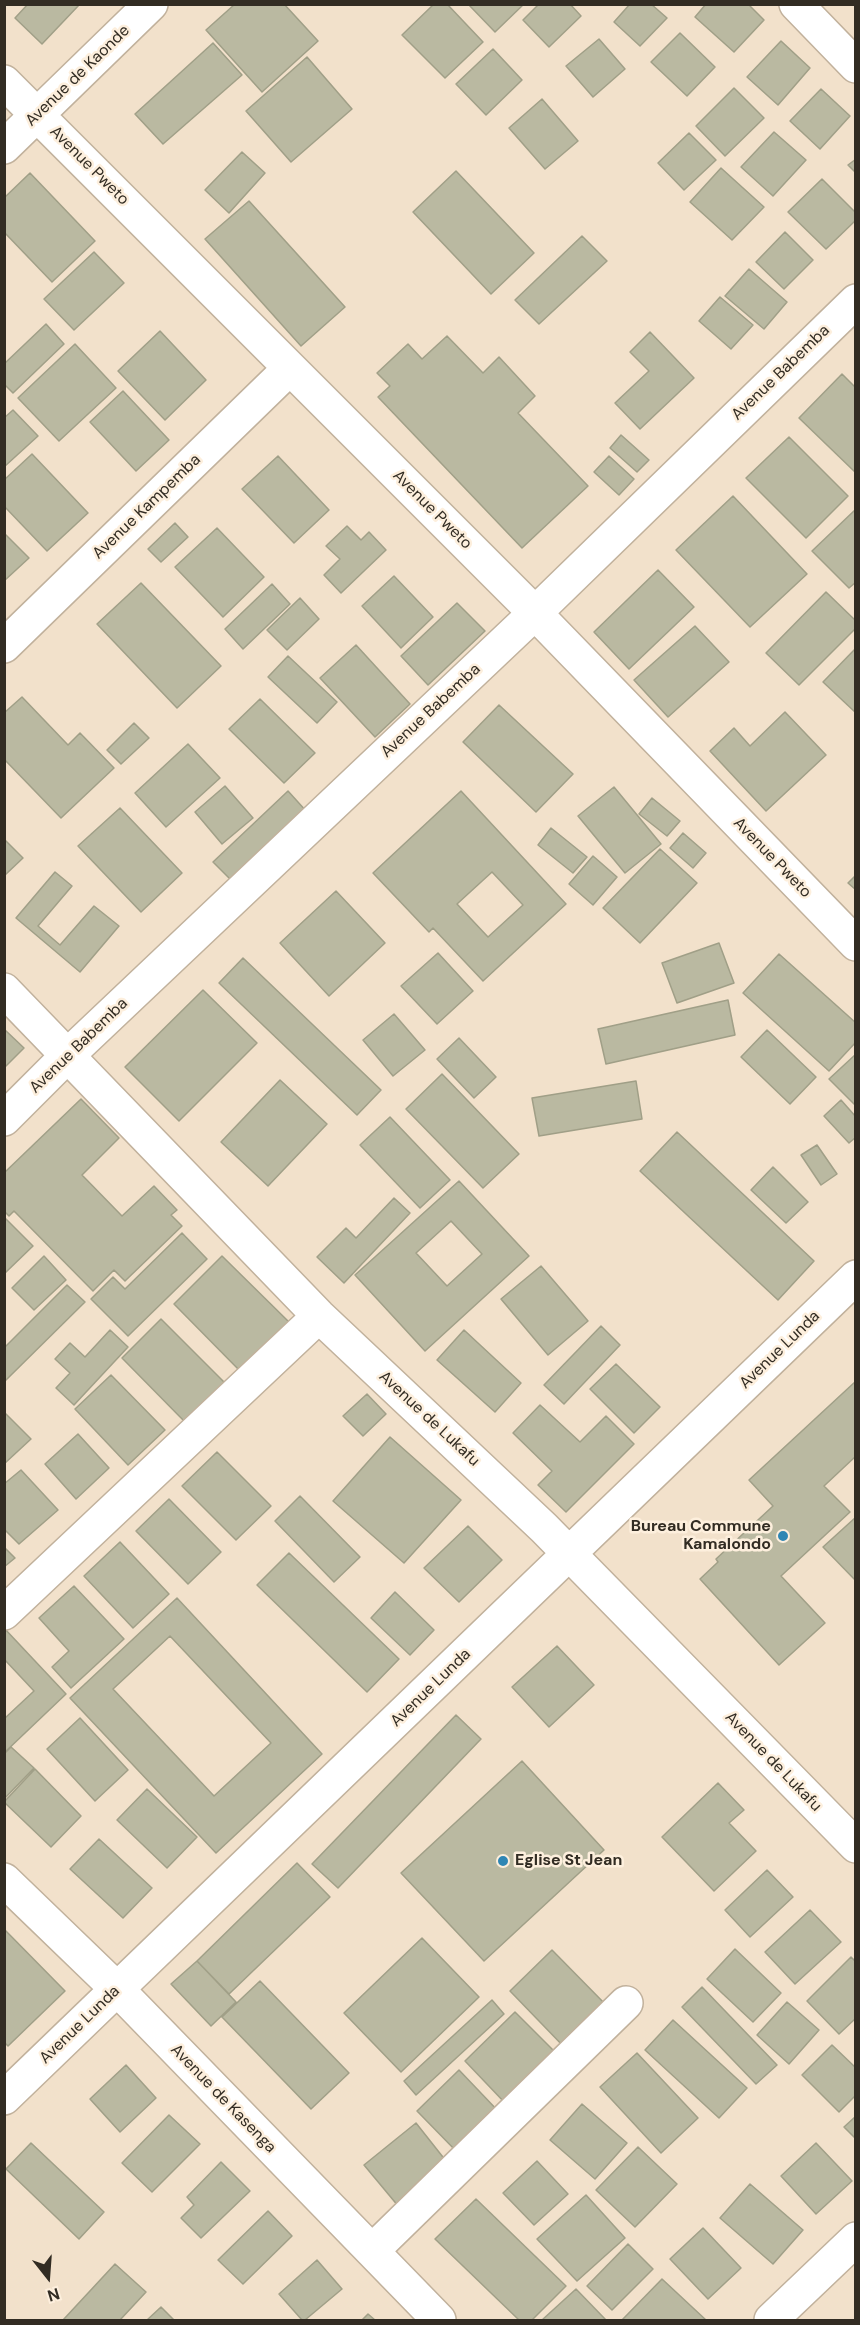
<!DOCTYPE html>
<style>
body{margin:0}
#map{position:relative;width:860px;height:2325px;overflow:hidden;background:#f2e1cb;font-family:"DM Sans",sans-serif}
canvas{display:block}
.frame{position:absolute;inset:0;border:6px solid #322c23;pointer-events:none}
.north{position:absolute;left:18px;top:2247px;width:60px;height:60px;-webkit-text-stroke:4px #fdefdd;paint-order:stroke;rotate:163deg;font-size:16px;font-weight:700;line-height:24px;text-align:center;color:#322c23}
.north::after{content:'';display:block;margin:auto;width:21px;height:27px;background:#322c23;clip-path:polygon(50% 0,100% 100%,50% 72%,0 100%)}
</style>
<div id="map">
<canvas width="860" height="2325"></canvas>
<div class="frame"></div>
<div class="north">N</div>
</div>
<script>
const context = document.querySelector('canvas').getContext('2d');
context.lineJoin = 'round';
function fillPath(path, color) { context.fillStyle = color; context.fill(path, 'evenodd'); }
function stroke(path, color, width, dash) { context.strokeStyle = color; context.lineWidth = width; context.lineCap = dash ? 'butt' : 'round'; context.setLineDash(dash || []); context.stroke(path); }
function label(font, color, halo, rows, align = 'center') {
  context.font = font + ' "DM Sans",sans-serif'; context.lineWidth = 5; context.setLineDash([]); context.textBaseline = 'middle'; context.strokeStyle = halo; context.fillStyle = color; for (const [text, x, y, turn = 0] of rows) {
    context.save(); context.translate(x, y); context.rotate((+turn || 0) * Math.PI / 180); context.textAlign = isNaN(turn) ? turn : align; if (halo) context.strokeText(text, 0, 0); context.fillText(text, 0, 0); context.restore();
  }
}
const building = new Path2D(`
 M28 4H80L42 44 15 18Z
 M235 4H284L318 41 262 92 206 30Z
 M434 4H447L483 42 445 78 402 35Z
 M468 4H524L495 32Z
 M539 4H570L581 16 549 47 523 20Z
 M630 4H651L667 18 640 46 614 22Z
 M706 4H748L764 20 734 52 695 17Z
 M680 33 715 67 687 96 651 62Z
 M599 39 625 69 593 97 566 66Z
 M781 41 810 68 778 105 747 77Z
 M213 43 242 75 163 144 135 114Z
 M493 49 522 80 486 115 456 84Z
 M307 57 352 109 291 162 246 111Z
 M734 88 764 118 725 156 696 126Z
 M821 89 850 116 820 149 790 121Z
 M542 99 578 141 545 169 509 128Z
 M774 132 806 160 773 196 741 167Z
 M689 133 716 160 684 190 658 163Z
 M242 152 265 173 229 213 205 190Z
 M856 159V173L848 165Z
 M721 168 764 207 732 240 690 202Z
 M456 171 534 253 491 294 413 212Z
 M30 173 95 241 52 282 4 232V198Z
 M822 179 856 213V220L826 249 788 212Z
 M249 201 345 307 301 346 205 239Z
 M785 232 813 260 784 289 756 262Z
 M582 236 607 261 539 324 515 300Z
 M94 252 124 283 74 330 44 299Z
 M749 269 787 302 764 329 725 296Z
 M720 297 753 325 731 349 699 321Z
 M46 324 64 344 13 393 4 384V364Z
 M160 331 206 380 165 420 118 371Z
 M650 332 694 378 640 429 615 403 649 371 630 352Z
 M447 336 483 373 499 357 535 396 518 413 588 486 522 548 378 397 390 386 377 373 408 344 422 359Z
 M75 344 116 388 59 441 18 398Z
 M842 374 856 388V473L799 418Z
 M123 391 169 440 136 471 90 422Z
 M13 410 38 436 4 467V418Z
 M621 435 649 460 637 472 610 448Z
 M789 437 848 496 806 538 746 478Z
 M32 454 88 513 47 551 4 506V480Z
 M278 456 329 510 294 543 242 489Z
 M609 456 634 479 619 495 594 472Z
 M733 496 807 574 750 627 676 550Z
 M856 509V582L849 588 812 551Z
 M175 523 188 537 161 562 148 549Z
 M347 526 361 540 369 532 386 550 341 593 324 575 340 559 326 546Z
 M217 528 264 577 223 617 175 567Z
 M4 533 29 558 4 581Z
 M658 570 694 607 629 669 594 632Z
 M394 576 433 617 401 648 362 606Z
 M141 583 221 666 177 708 97 624Z
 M272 584 290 604 243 649 225 629Z
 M826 592 856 621V628L799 685 766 653Z
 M300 598 319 619 287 650 267 630Z
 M457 603 485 631 428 685 401 656Z
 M695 626 729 662 668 717 634 680Z
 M356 645 410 704 375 737 320 678Z
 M856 648V713L823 682Z
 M288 656 337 702 317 723 268 677Z
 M22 697 68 745 80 733 114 768 61 818 4 759V713Z
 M260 699 315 753 284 783 229 729Z
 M499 705 573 774 536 812 463 742Z
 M785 712 826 755 766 811 710 751 734 728 750 746Z
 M134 723 149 738 121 764 107 750Z
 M188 744 220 778 166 827 135 793Z
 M225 786 253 818 222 844 195 812Z
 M614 787 661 844 625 873 578 816Z
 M288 791 307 812 233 882 213 862Z
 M461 791 566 904 483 981 433 928 429 932 373 873ZM492 872 523 905 488 937 457 904Z
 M652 798 680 821 667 836 639 814Z
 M120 808 182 873 141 912 78 846Z
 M551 828 587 857 573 873 538 845Z
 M683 833 706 853 693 868 670 848Z
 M4 839 23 858 4 876Z
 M660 849 697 883 640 943 603 908Z
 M593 856 617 877 593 905 569 884Z
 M55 872 72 886 38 926 60 945 94 906 119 926 80 972 16 918Z
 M856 875V890L848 883Z
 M336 891 385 943 329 996 280 943Z
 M719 943 734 983 677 1003 662 963Z
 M438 953 473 991 437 1024 401 986Z
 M779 954 856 1023V1042L829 1071 743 993Z
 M243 958 381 1090 357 1115 219 983Z
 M203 990 257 1043 179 1121 125 1067Z
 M728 1000 735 1035 606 1064 598 1029Z
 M394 1014 425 1050 393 1076 363 1040Z
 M4 1029 24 1048 4 1068Z
 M767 1030 816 1077 790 1104 741 1057Z
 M459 1038 496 1077 474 1098 437 1059Z
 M856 1054V1106L829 1079Z
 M442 1074 519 1154 483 1188 406 1109Z
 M280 1080 327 1124 268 1186 221 1142Z
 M636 1081 642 1119 539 1136 532 1098Z
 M81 1099 119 1138 82 1175 122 1216 154 1186 177 1210 171 1215 182 1226 125 1281 114 1270 93 1291 14 1211 9 1216 4 1211V1173Z
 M841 1100 856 1117V1137L849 1143 824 1116Z
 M390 1117 450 1180 420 1208 360 1145Z
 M677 1132 814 1261 778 1300 640 1171Z
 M817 1145 837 1174 821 1185 801 1155Z
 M773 1167 808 1202 786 1223 751 1190Z
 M459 1181 529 1256 425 1351 355 1275ZM451 1221 482 1254 447 1286 416 1253Z
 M394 1198 410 1213 344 1283 317 1257 346 1228 356 1238Z
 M4 1217 33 1246 4 1274Z
 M182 1233 207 1259 128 1336 91 1299 113 1277 125 1289Z
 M44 1256 66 1280 34 1310 12 1288Z
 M222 1256 290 1323 241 1372 174 1304Z
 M541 1266 588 1321 548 1355 501 1299Z
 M67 1285 85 1302 4 1382V1348Z
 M161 1319 225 1383 185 1422 122 1358Z
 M601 1326 620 1345 564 1404 544 1385Z
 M110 1330 128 1347 74 1405 56 1388 70 1373 55 1359 70 1343 85 1357Z
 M464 1330 521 1383 495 1412 437 1360Z
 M616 1364 660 1407 634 1433 590 1389Z
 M111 1375 165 1430 128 1465 75 1409Z
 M856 1381V1456L824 1486 850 1512 781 1576 825 1623 779 1665 700 1579 718 1562 716 1559 773 1506 749 1480Z
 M367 1394 386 1414 363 1436 343 1416Z
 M540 1405 580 1442 606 1416 634 1444 566 1512 538 1485 552 1471 513 1433Z
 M4 1412 31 1439 4 1464Z
 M78 1434 109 1468 76 1499 45 1464Z
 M390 1437 461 1500 404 1563 333 1501Z
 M217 1452 271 1506 236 1540 182 1486Z
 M21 1470 58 1510 19 1544 4 1529V1484Z
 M300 1496 360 1557 334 1582 275 1521Z
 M169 1499 221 1552 188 1584 136 1531Z
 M856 1517V1581L823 1547Z
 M468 1526 502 1560 459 1602 424 1568Z
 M120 1542 169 1594 133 1628 84 1576Z
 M4 1547 15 1558 4 1567Z
 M289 1553 399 1659 367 1692 257 1585Z
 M74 1586 124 1639 71 1688 52 1667 69 1651 39 1618Z
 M395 1592 434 1630 410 1655 371 1618Z
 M177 1598 322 1754 216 1853 70 1698ZM170 1636 271 1743 214 1796 113 1689Z
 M4 1628 66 1694 4 1753V1719L34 1691 4 1659Z
 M557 1646 594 1685 549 1727 512 1687Z
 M456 1715 481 1739 338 1888 312 1864Z
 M80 1718 128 1770 95 1801 47 1749Z
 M11 1747 34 1768 4 1799V1754Z
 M522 1761 604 1850 484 1961 401 1873Z
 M35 1769 81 1816 51 1847 4 1802Z
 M718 1783 744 1810 729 1823 756 1851 714 1891 662 1837Z
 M147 1789 197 1837 167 1868 117 1820Z
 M99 1839 152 1888 123 1918 70 1869Z
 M297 1863 330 1897 229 1994 197 1961Z
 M767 1870 793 1897 750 1937 725 1910Z
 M810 1910 841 1942 795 1984 765 1952Z
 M4 1929 65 1991 8 2046 4 2042Z
 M422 1938 479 1997 401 2072 344 2013Z
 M735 1949 781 1993 753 2022 707 1979Z
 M552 1950 610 2009 567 2050 510 1991Z
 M851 1957 856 1962V2018L839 2034 807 2001Z
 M197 1961 236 2002 211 2026 171 1984Z
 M260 1981 349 2073 311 2109 222 2017Z
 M702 1987 777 2065 756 2084 682 2007Z
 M492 2000 504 2014 416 2095 404 2081Z
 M787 2002 819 2030 789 2064 757 2035Z
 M515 2012 558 2055 506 2104 465 2061Z
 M673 2020 747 2088 719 2118 645 2050Z
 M832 2045 856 2068V2095L839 2112 802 2075Z
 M637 2053 698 2118 661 2153 600 2087Z
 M126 2065 156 2098 120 2132 90 2099Z
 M459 2070 500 2113 458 2153 417 2111Z
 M582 2104 627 2143 595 2179 550 2140Z
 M169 2115 200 2144 152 2192 122 2163Z
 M856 2116V2139L844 2127Z
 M416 2123 450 2166 399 2207 364 2165Z
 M31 2143 104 2212 79 2239 6 2169Z
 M816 2143 852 2181 816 2214 781 2176Z
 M638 2147 677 2184 635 2227 596 2190Z
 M537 2161 568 2194 534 2225 503 2193Z
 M221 2162 250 2191 201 2238 181 2218 194 2205 187 2197Z
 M750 2184 803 2230 773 2264 720 2218Z
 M586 2195 625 2238 577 2281 537 2239Z
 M476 2199 566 2286 532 2320H519L435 2239Z
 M268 2211 292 2236 243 2284 218 2260Z
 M703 2228 741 2268 708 2299 670 2259Z
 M628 2244 653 2269 612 2310 587 2286Z
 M317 2260 342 2289 305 2320H302L279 2294Z
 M115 2264 146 2292 120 2320H63Z
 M662 2279 706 2320H622Z
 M576 2289 606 2320H542Z
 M161 2307 174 2320H147Z
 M368 2314 375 2320H362Z`);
const minor = new Path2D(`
 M796 4 856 66
 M4 82 535 613 856 944
 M4 147 151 4
 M4 646 290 368
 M4 990 319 1316 544 1528 856 1846
 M4 1119 67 1056 535 613 856 301
 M4 1613 319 1316
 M4 1880 117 1989 439 2320
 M4 2098 856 1277
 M372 2251 626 2003
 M771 2320 856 2239`);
const markers = [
 [783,1536,6,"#2f86b4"],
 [503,1861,6,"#2f86b4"]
];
const streetNames = [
 ["Avenue de Kaonde",78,76,-44],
 ["Avenue Pweto",89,166,45],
 ["Avenue Babemba",781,373,-44],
 ["Avenue Kampemba",147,507,-44],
 ["Avenue Pweto",432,510,45],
 ["Avenue Babemba",431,711,-43],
 ["Avenue Pweto",772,858,46],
 ["Avenue Babemba",79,1046,-44],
 ["Avenue Lunda",780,1350,-44],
 ["Avenue de Lukafu",429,1419,43],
 ["Avenue Lunda",431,1688,-44],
 ["Avenue de Lukafu",773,1762,46],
 ["Avenue Lunda",80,2025,-44],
 ["Avenue de Kasenga",223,2099,46]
];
const poiNames = [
 ["Bureau Commune",771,1527],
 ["Kamalondo",771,1545],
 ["Eglise St Jean",515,1861,"left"]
];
fillPath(building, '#bab9a1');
stroke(building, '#a09f87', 1.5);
stroke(minor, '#c1b19c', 36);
stroke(minor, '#fff', 33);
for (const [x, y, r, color] of markers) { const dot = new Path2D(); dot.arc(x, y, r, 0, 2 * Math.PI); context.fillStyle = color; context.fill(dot); stroke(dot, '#fdefdd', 2); }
label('16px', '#322c23', '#fdefdd', streetNames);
label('bold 16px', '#322c23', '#fdefdd', poiNames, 'right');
</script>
